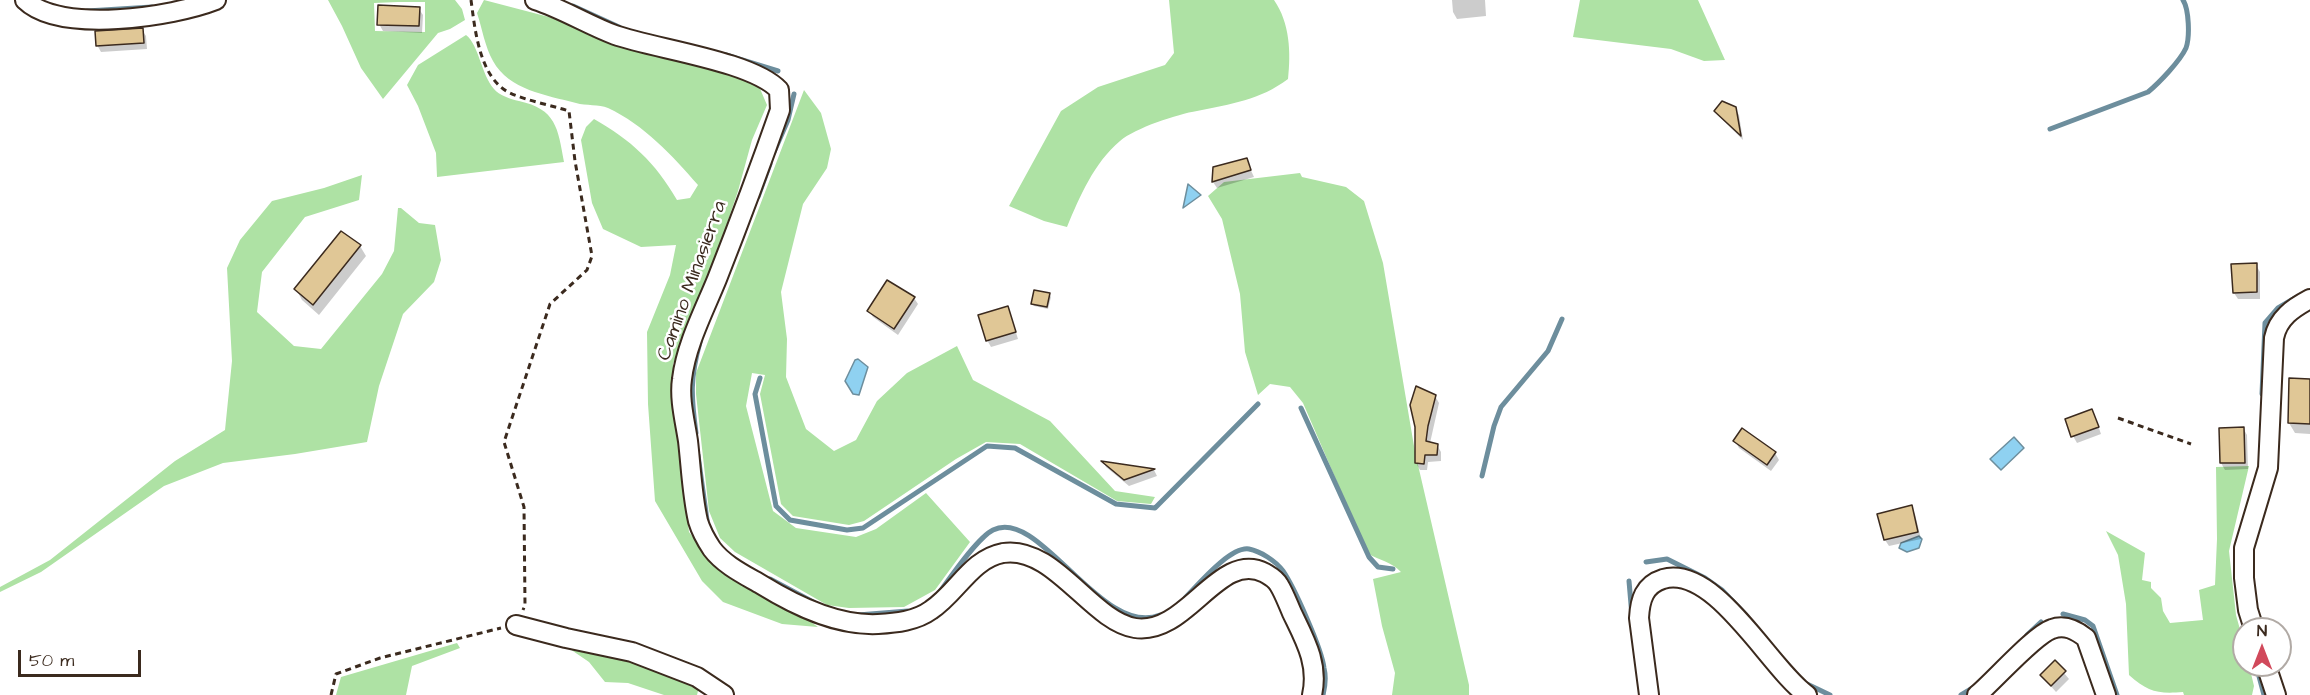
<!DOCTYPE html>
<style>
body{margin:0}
#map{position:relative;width:2310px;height:695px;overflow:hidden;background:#fff;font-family:"Architects Daughter",sans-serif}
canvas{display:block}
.north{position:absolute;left:2232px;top:617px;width:60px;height:60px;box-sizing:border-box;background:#fff;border:2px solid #b1aaa5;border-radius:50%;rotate:0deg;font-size:16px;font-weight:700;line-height:24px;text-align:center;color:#3b2a1e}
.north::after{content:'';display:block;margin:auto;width:21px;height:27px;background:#d1495b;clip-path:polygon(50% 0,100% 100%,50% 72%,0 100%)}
.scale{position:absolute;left:18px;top:650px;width:123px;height:27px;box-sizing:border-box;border:3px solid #3b2a1e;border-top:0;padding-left:8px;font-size:18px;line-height:21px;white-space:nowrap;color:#3b2a1e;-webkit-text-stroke:4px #fff;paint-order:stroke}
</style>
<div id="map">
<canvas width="2310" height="695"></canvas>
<div class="north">N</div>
<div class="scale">50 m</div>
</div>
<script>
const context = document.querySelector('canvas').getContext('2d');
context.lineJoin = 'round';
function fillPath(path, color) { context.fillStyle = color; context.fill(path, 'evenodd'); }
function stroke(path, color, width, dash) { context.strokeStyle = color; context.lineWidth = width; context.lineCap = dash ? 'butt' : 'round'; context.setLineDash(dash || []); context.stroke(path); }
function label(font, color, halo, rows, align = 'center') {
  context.font = font + ' "Architects Daughter",sans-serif'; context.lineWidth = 5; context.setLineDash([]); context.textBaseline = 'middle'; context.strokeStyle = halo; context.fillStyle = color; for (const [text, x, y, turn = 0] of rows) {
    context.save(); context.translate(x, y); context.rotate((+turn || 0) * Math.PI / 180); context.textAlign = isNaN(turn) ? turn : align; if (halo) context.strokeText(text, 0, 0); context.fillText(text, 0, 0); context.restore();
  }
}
const green = new Path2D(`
 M328 0H455L462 9 465 20 450 29 438 33 383 99 361 68 342 26ZM398 2H425V32L375 31 374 3Z
 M484 0 549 17 616 42 695 61 758 84 767 105 752 140 738 191 710 274 673 364 681 465 689 532 716 567 754 591 801 615 818 627 782 624 723 602 702 581 655 501 648 404 647 332 670 275 676 245 641 247 603 229 592 203 581 140 586 127 594 119C631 140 655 162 677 200L690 198 698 185C672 155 644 125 608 108 599 104 586 106 576 103 546 95 509 90 493 61 485 47 482 28 477 13Z
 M1169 0H1274C1290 23 1291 53 1288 79 1260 100 1231 104 1197 111 1178 114 1135 128 1120 141 1094 163 1080 196 1067 227L1044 221 1009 206 1061 111 1098 87 1165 65 1174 53Z
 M1580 0H1698L1725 60 1704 61 1671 49 1573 37Z
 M466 35C479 45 481 74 494 89 499 95 510 99 519 101 556 109 558 128 564 162L437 177 436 153 418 106 407 85 418 65Z
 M804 90 821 113 831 149 827 168 803 204 781 292 787 339 786 377 806 429 834 451 856 440 877 401 907 373 957 346 973 380 1050 421 1115 491 1155 497 1151 504 1117 501 1020 444 986 442 956 459 864 521 849 525 793 516 781 504 760 394 765 375 752 373 746 406 773 511 796 528 856 537 876 529 926 493 970 542 935 590 904 607 849 608 827 605 735 552 720 538 709 511 696 394V373Z
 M1300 173 1302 177 1346 187 1364 201 1383 263 1415 452 1469 685V695H1392L1395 673 1382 626 1373 579 1401 572C1391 562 1380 560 1368 554L1303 403 1290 387 1270 384 1258 395 1245 352 1240 294 1222 219 1208 196 1224 182Z
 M362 175 359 200 305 217 262 272 257 312 294 346 321 349 382 274 394 251 398 208H401L419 223 435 225 441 260 434 282 403 314 379 386 367 442 295 454 223 463 164 486 41 572 0 592V587L50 560 175 461 225 430 232 361 227 268 240 240 272 201 324 188Z
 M2249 466 2229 551 2236 615 2244 644V665H2249L2254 686 2252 695H2184L2183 692C2158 694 2148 692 2129 675L2126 604 2118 555 2106 531 2145 553 2142 580 2151 582V588L2161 598 2163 611 2170 623 2203 620 2199 590 2215 585 2217 539 2216 467Z
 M457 643 460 648 412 666 406 695H336L341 677Z
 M567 647 601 649 699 687 697 695H664L628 683 605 682 589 662Z`);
const water = new Path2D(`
 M1188 184 1201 195 1183 208Z
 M858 359 868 367 859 395 853 394 845 381 855 360Z
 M2014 437 2024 448 2001 470 1990 459Z
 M1919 536 1922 539 1919 548 1907 552 1899 548 1901 543Z`);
const shadow = new Path2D(`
 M1452 0H1485L1486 16 1457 19 1453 12Z
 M419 9 423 15 422 33 383 31 379 24Z
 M142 30 146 36 147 49 101 52 97 45Z
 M1735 108 1739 115 1743 140 1720 117 1716 111Z
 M1246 160 1254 177 1217 188 1213 182 1215 169Z
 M360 246 366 256 319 315 302 300 296 289Z
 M2256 265 2260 272V299H2238L2234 293Z
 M1049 294 1051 297 1048 309 1034 306 1032 303Z
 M914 298 918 304 898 335 873 317 869 311Z
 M1008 307 1018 339 991 347 987 340Z
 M2310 380V434L2295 433 2289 423Z
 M1435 396 1439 403 1430 443 1437 445 1441 452V461L1428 462 1427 470H1420L1416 463Z
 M2095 417 2101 434 2077 443 2073 436Z
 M2243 428 2247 435 2248 469 2225 470 2221 463 2220 429Z
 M1735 441 1775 453 1779 460 1771 471 1739 448Z
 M1104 463 1154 470 1157 476 1129 486 1106 467Z
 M1911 507 1915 514 1921 539 1889 546 1885 540Z
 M2055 662 2069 679 2056 692 2041 675Z`);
const stream = new Path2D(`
 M573 6 619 27
 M87 11 152 7
 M726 55 778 71
 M2050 129 2148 92C2159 83 2180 61 2186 48 2190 37 2189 9 2183 0
 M774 152 788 120 794 94
 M758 197 770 164
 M760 378 755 394 776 506 790 520 847 530 863 528 987 446 1015 448 1116 504 1155 508 1258 404
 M2262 394 2265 323 2278 308 2295 298
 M1301 408 1369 557 1378 567 1393 569
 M696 433C691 396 690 378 700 342
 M698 455 707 520
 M1482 476 1494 426 1501 407 1548 351 1562 319
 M1646 562 1667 559 1705 578 1722 590 1746 615
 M770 579 815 603
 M1629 581 1632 616
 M939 593C950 578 977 538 993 530 1039 506 1102 639 1160 615
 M1185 598C1197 586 1230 546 1249 549 1260 551 1276 561 1283 571 1294 587 1322 649 1324 668 1326 676 1325 687 1323 695
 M2063 614 2085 620 2093 626 2117 695
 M858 615 908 611
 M2027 635 2041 622
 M2256 665 2264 695
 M1807 684 1830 695
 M1961 695 1976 686`);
const building = new Path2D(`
 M378 5 420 7 419 26 377 25Z
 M143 28 144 43 96 46 95 31Z
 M1722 101 1736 107 1741 136 1714 111Z
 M1247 158 1251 170 1212 182 1213 167Z
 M341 231 361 245 313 305 294 289Z
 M2257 263V292L2233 293 2231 264Z
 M887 280 915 297 894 329 867 311Z
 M1034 290 1050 293 1047 307 1031 304Z
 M1008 306 1016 332 986 341 978 315Z
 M2289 378 2310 379V424L2288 423Z
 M1416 386 1436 395 1428 426 1426 441 1438 444 1437 455H1425L1424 464 1415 463V427L1410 405Z
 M2092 409 2099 427 2071 437 2065 419Z
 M2244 427 2245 463H2220L2219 428Z
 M1742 428 1776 452 1767 465 1733 441Z
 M1101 461 1155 469 1124 480Z
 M1912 505 1918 532 1884 540 1877 514Z
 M2055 660 2066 671 2051 686 2040 675Z`);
const path = new Path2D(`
 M471 0C475 29 479 78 510 93 528 101 550 105 569 111L575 161 592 256 587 270 550 304 504 442 524 507 525 605 523 610
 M2118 418 2191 444
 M331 695 336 674 380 658 501 628`);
const minor = new Path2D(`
 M25 0C60 34 173 17 216 0
 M535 0C563 9 588 25 615 35 655 49 752 61 779 90L780 110C760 167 739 223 717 279 704 311 686 345 682 379 679 399 685 421 688 441 691 467 692 495 698 521 701 531 706 540 712 549 724 565 745 575 762 585 796 606 837 626 878 624 896 623 916 621 931 610 957 593 971 559 1003 553 1054 545 1091 621 1135 628 1187 636 1219 549 1265 573 1270 576 1276 579 1279 585 1284 593 1288 604 1292 613 1305 640 1319 664 1312 695
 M516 625 566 638 632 652 697 677 724 695
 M2254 629 2248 610 2244 578V548L2268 468 2274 338C2278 318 2293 308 2310 299
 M2266 665 2276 695
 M1649 695 1639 618C1640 600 1644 585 1663 579 1715 564 1770 669 1807 695
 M1977 695C1994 681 2034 635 2052 629 2065 624 2076 630 2086 638L2106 695`);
const streetNames = [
 ["Camino Minasierra",693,281,-70]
];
fillPath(green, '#aee2a4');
fillPath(water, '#8fd1f1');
stroke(water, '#6d8e9d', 1.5);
fillPath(shadow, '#0003');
stroke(stream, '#6d8e9d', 5);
fillPath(building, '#e0c796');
stroke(building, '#3b2a1e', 1.5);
stroke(minor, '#3b2a1e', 22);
stroke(path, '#3b2a1e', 3, [6, 4.5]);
stroke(minor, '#fff', 18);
label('20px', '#3b2a1e', '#fff', streetNames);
</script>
